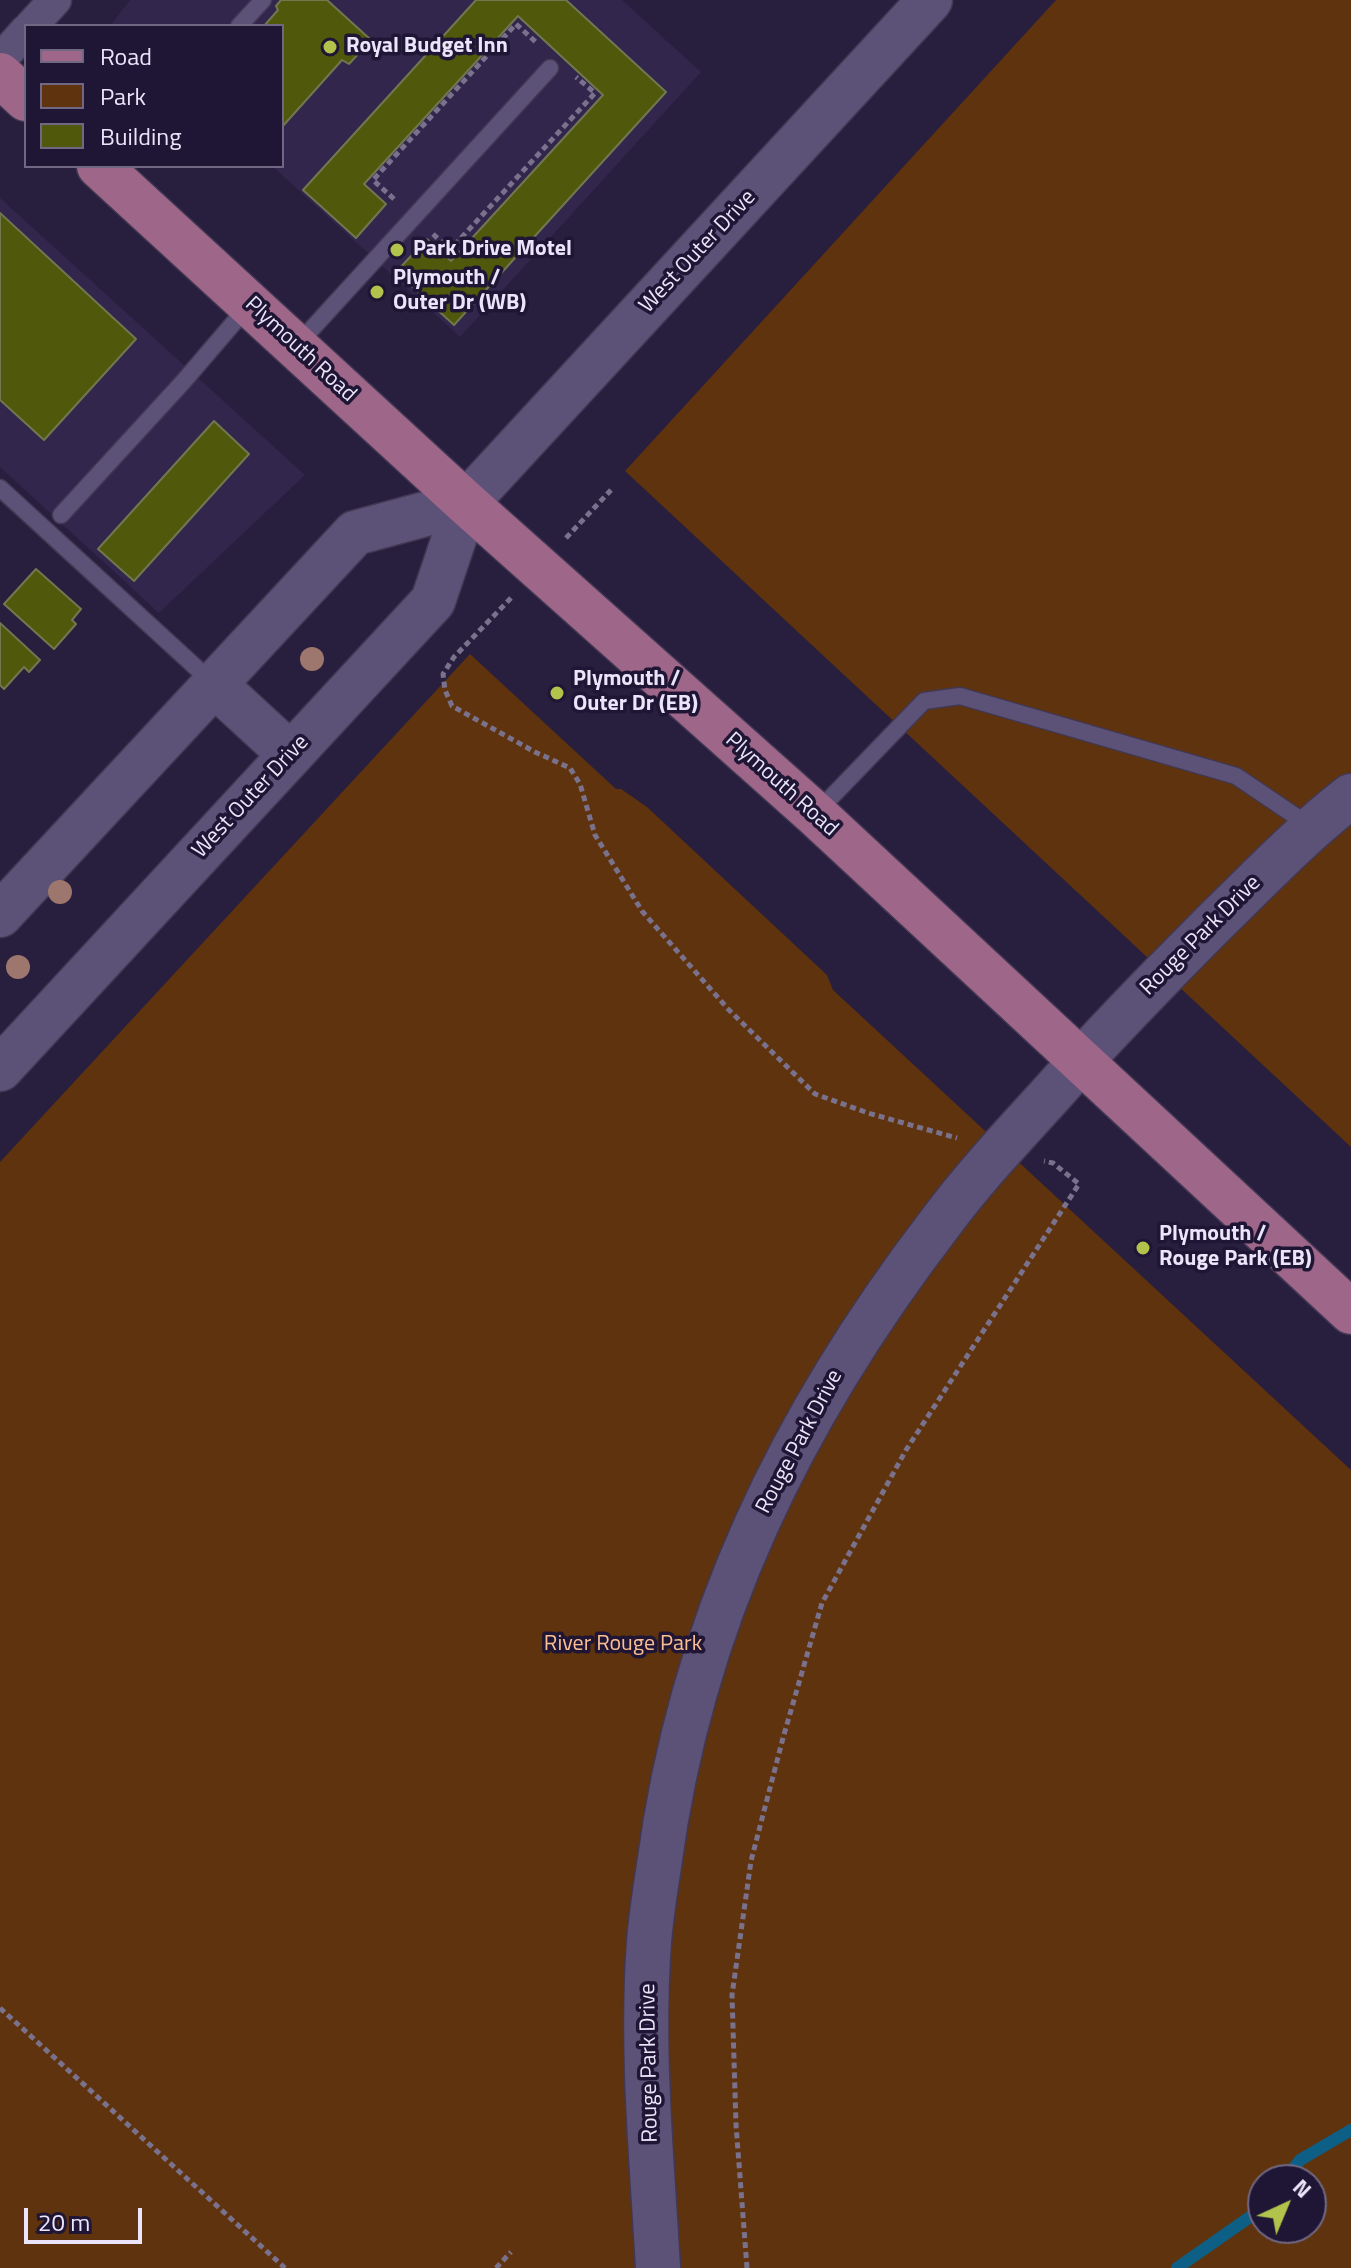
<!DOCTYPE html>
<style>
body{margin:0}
#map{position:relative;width:1351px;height:2268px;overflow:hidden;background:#281e3e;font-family:"Titillium Web",sans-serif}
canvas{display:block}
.legend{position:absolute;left:24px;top:24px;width:260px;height:144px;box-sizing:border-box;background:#1f1534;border:2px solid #706883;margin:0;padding:10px 14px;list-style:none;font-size:24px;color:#eae5fa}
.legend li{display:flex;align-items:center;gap:16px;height:40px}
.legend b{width:40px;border:2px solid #706883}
.north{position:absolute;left:1247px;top:2164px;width:80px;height:80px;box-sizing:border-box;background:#1f1534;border:2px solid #706883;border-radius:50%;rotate:44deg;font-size:22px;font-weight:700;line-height:32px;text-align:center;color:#eae5fa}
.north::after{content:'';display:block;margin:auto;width:28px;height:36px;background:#b2c34c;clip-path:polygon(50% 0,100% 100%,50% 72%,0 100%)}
.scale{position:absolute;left:24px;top:2208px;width:118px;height:36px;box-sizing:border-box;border:4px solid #eae5fa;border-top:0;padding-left:10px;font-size:24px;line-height:28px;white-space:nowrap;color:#eae5fa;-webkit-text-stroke:6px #1f1534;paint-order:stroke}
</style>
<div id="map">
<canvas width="1351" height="2268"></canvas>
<ul class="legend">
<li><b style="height:10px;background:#9e6688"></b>Road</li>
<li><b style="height:22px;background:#5f330d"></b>Park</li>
<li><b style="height:22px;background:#4f580b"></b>Building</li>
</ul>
<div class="north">N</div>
<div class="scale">20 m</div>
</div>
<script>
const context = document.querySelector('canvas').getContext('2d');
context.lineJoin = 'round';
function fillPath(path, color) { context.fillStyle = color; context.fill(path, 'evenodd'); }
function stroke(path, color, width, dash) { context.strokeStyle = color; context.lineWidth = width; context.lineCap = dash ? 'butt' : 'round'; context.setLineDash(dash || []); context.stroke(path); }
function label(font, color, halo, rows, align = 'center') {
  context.font = font + ' "Titillium Web",sans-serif'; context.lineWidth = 7; context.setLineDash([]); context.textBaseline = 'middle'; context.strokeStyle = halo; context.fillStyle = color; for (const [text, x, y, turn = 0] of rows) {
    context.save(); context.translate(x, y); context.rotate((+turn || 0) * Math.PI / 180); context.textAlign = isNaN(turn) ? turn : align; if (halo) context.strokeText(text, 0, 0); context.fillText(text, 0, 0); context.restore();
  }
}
const built = new Path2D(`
 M130 0H622L701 72 460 337 272 166H282V26H110Z
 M0 198 305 475 159 613 0 467Z`);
const green = new Path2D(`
 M1056 0H1351V1147L625 471Z
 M470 654 616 789H621L647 807 827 975 833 990 1351 1470V2268H0V1162ZM1263 2180H1311V2228H1263Z`);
const stream = new Path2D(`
 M1284 2180 1300 2160 1351 2130
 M1177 2268 1257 2212 1263 2205`);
const building = new Path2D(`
 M281 0H327L371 40 349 64 342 60 282 127V26H264L278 10 276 6Z
 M476 0H566L666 92 454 325 396 272 427 239 451 261 603 95 518 16 364 184 386 204 356 238 303 190Z
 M0 213 136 339 44 440 0 400Z
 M214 421 249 454 134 581 98 549Z
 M36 569 81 609 72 620 76 624 54 649 4 604Z
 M0 623 40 660 29 672 24 667 4 689 0 685Z`);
const path = new Path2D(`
 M394 199 373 180 516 24 538 44
 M433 234 450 250 595 93 576 77
 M566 538 611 490
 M511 598 454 657 443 674 445 690 452 706 535 752 570 768 580 784 595 835 642 911 728 1009 815 1094 868 1113 957 1138
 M0 2008 285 2268
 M496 2268 511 2252
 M747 2268 736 2125 732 1995 751 1861 783 1738 822 1603 906 1450 1079 1184 1053 1163 1044 1161`);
const lane = new Path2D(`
 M239 26 263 0
 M298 344 550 68
 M0 488 214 684
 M61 515 183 382 249 305
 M816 813 924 701 960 696 1236 776 1310 826`);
const street = new Path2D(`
 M31 26 55 0
 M0 60 26 31`);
const secondary = new Path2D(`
 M215 685 290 754
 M0 915 355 533 466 503
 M0 1069 433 601 466 503 930 0
 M658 2268C652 2160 641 2051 649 1942 651 1917 655 1891 659 1866 691 1622 792 1416 941 1222 975 1176 1015 1134 1053 1092 1106 1032 1162 975 1219 918 1262 876 1303 833 1351 796`);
const primary = new Path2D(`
 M0 75 26 99
 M99 166 466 503 815 814 1351 1312`);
const trees = [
 [312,659],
 [60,892],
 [18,967]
];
const markers = [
 [330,47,8,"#b2c34c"],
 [397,250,8,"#b2c34c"],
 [377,292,8,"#b2c34c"],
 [557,693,8,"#b2c34c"],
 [1143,1248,8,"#b2c34c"]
];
const poiNames = [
 ["Royal Budget Inn",346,47],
 ["Park Drive Motel",413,250],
 ["Plymouth /",393,279],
 ["Outer Dr (WB)",393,304],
 ["Plymouth /",573,680],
 ["Outer Dr (EB)",573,705],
 ["Plymouth /",1159,1235],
 ["Rouge Park (EB)",1159,1260]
];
const streetNames = [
 ["West Outer Drive",698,252,-47],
 ["Plymouth Road",300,350,43],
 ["Plymouth Road",781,785,42],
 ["West Outer Drive",251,797,-47],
 ["Rouge Park Drive",1201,936,-45],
 ["Rouge Park Drive",800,1442,-62],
 ["Rouge Park Drive",650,2063,-91]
];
const parkNames = [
 ["River Rouge Park",623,1645]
];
fillPath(built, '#32264d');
fillPath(green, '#5f330d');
stroke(stream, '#0d5f86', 12);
fillPath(building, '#4f580b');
stroke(building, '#717850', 2);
stroke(lane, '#423853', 19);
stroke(street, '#423853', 35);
stroke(secondary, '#423853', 47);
stroke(primary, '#423853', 47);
stroke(path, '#7a728d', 5, [6, 4]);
stroke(lane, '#5c5277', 16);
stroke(street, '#5c5277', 32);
stroke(secondary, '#5c5277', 44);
stroke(primary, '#9e6688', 44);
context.fillStyle = '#9d776d';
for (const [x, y] of trees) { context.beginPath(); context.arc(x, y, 12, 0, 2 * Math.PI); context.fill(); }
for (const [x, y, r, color] of markers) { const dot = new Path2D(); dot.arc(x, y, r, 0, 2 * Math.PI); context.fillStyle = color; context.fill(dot); stroke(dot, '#1f1534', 3); }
label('bold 22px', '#eae5fa', '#1f1534', poiNames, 'left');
label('22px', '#eae5fa', '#1f1534', streetNames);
label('22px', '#fcbf94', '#1f1534', parkNames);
</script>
